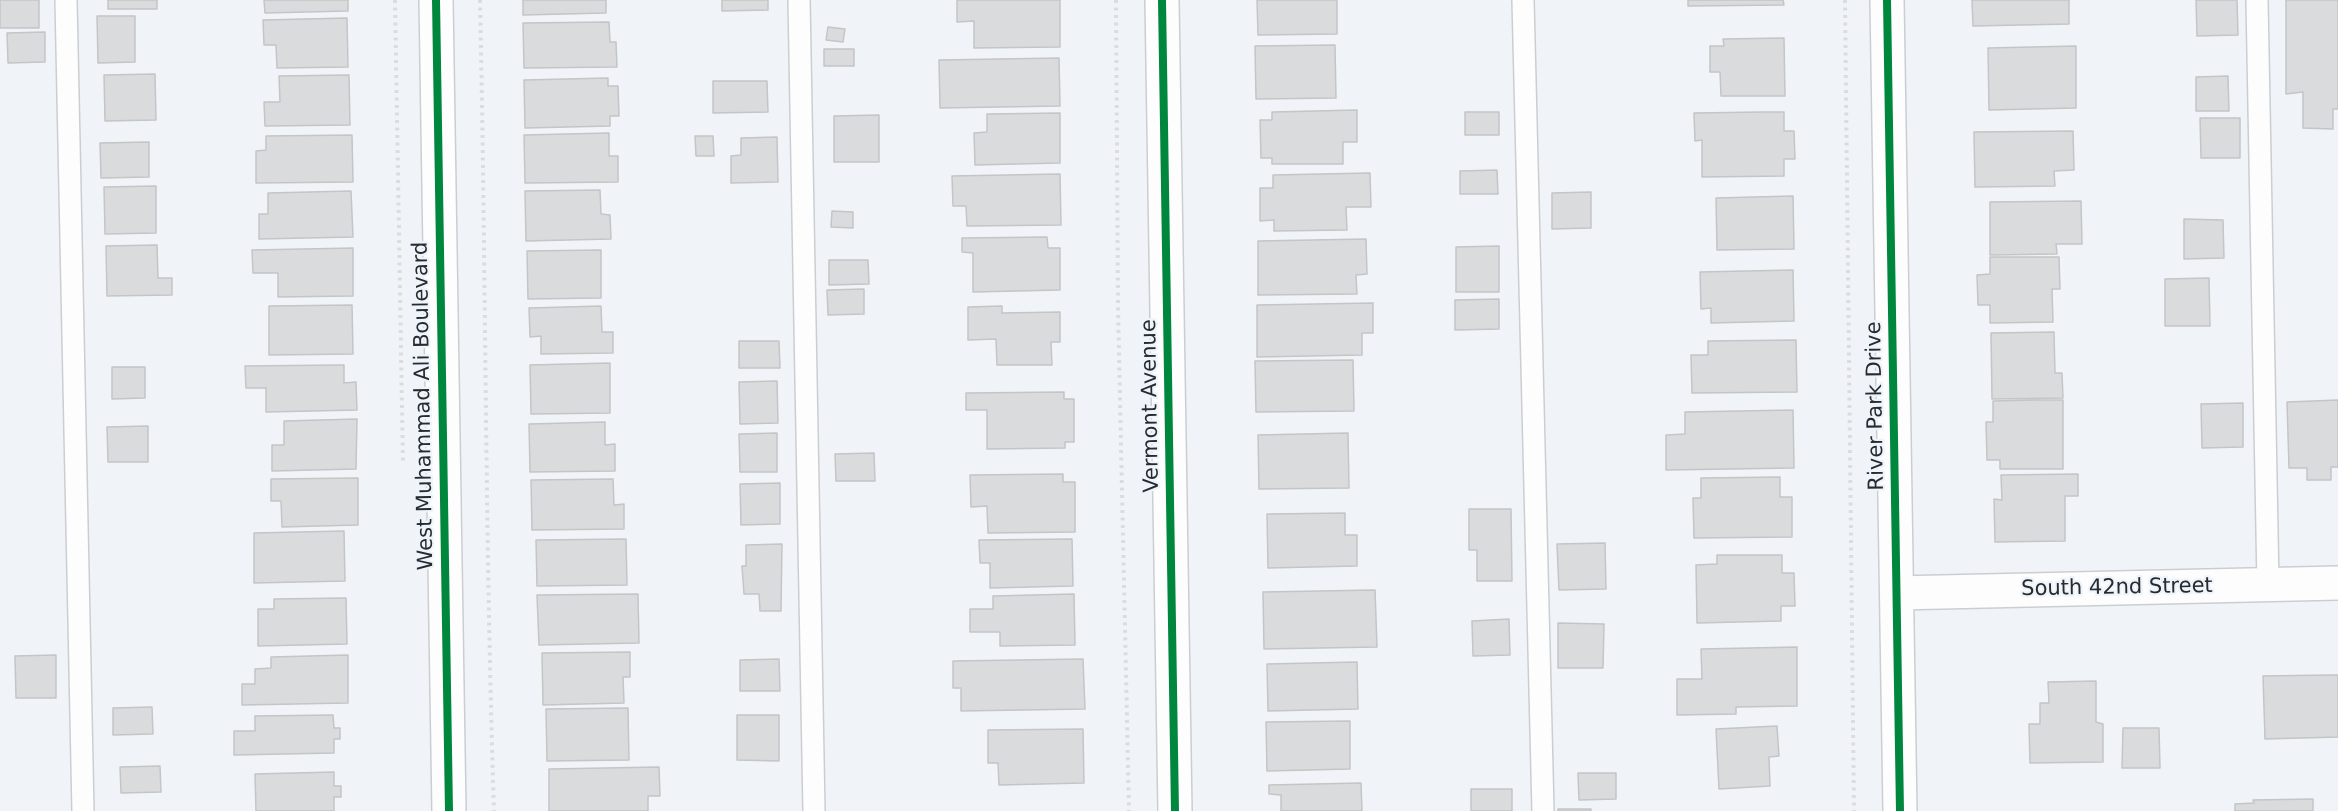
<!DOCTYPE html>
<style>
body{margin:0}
canvas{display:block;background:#f0f4f8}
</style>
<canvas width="2338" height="811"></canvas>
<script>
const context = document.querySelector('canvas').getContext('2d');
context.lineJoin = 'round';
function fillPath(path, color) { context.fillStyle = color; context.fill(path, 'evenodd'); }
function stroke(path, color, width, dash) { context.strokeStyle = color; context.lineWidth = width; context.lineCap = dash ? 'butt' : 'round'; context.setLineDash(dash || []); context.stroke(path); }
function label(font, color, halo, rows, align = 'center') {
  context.font = font + ' "DejaVu Sans",sans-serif'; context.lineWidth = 4.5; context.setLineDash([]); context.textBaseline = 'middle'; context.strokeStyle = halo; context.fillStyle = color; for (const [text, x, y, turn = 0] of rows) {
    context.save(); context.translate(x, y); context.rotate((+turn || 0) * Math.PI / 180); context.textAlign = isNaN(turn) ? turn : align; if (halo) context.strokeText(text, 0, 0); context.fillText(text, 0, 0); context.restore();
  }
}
const building = new Path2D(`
 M0 0H39V28H0Z
 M108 0H157V9H108Z
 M264 0H348V11L265 13Z
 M523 0H606V13L523 15Z
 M722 0H768V10L722 11Z
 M957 0H1060V47L974 48V21L957 22Z
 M1257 0H1337V34L1258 35Z
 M1688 0H1783L1784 5 1688 6Z
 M1972 0H2069V24L1973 26Z
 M2196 0H2237L2238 35 2197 36Z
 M2286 0H2338V109H2333V129L2303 128V92L2286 94Z
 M97 16H135V62L98 63Z
 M347 18 348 67 277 68 276 45H264L263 20Z
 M609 22 610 42H616L617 67 524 68 523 23Z
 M828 27 845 29 843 42 826 40Z
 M45 32V62L8 63 7 33Z
 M1784 38 1785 96H1721L1720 72H1710V46H1724L1723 39Z
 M1335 45 1336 98 1256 99 1255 46Z
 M2076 46V108L1989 110 1988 48Z
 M824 49H854V66H824Z
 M1059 58 1060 106 940 108 939 60Z
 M155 74 156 120 105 121 104 75Z
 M349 75 350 125 265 126 264 102H280L279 76Z
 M2228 76 2229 111H2196V77Z
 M608 78V86H618L619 116H610V126L525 128 524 80Z
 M713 81H767L768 112 713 113Z
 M1357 110V142H1343V164H1272V158H1261L1260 120H1272V112Z
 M1465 112H1499V135H1465Z
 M1761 112H1784V131H1794L1795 159H1784V176L1702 177V140L1695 141 1694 113Z
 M1060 113V163L975 165 974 133 987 132V114Z
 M879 115V162H834V116Z
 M2200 118H2240V158H2201Z
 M2073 131 2074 170 2054 171 2055 186 1975 187 1974 132Z
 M609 133V156H618V182L525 183 524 135Z
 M352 135 353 182 256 183V151L266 150V136Z
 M695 136H713L714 156H696Z
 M777 137 778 182 731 183V156L741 155V138Z
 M149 142V177L101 178 100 143Z
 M1497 170 1498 194H1460V171Z
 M1370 173 1371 207H1346L1347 230 1274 231V220L1260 221V188H1273V175Z
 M1060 174 1061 225 967 226 966 206H953L952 176Z
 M156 186V233L105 234 104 187Z
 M600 190 601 214 610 215 611 239 526 241 525 191Z
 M351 191 353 237 259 239V214H268V193Z
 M1591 192V228L1552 229V193Z
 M1793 196 1794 249 1717 250 1716 198Z
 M2081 201 2082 244H2056L2057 254 1990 255V202Z
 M832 211 853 212V228L831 227Z
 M2184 219 2223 220 2224 258 2184 259Z
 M1047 237 1048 248H1060V290L973 292V253L962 252V238Z
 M1366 239 1367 274 1356 275 1357 294 1258 295V241Z
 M157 245 158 278H172V295L107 296 106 246Z
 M1499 246V292H1456V247Z
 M353 248V296L278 297V273H253L252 250Z
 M601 250V298L528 299 527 251Z
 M1990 257H2059L2060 289H2052L2053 322 1990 323V305H1978L1977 275 1990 274Z
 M829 260H868L869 284 829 285Z
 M1793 270 1794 321 1711 323V308L1701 309 1700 272Z
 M2209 278 2210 326H2165V279Z
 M864 289V314L828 315 827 290Z
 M1499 299V329L1455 330V300Z
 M1373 303V333H1362V355L1257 357V305Z
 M352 305 353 354 269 355V306Z
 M601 306 602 332H613V353L541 354V336L530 337 529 308Z
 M1002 306V313L1060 312V342H1051L1052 365H997L996 339 968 340V307Z
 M2054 332 2055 373H2062L2063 398 1992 399 1991 333Z
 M1796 340 1797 392 1692 393 1691 355H1708V341Z
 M739 341H779L780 368H739Z
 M1353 360 1354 411 1256 412 1255 361Z
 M610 363V413L531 414 530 365Z
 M338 365H344V383L356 382 357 410 266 412V388H246L245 366Z
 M112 367H145V398L112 399Z
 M777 381 778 423 740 424 739 382Z
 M1064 392V399H1074V442H1065V448L987 449V410H966V393Z
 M2035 400H2063V469H2000V460H1987L1986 422H1993V401Z
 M2338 400V467H2331V480H2307V468H2289L2287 402Z
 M2243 403V447L2202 448 2201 404Z
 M1793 410 1794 468 1666 470V435L1685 434V412Z
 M357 419 356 469 272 471V445H284V421Z
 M605 422V445L615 444V471L530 472 529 424Z
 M148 426V462H108L107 427Z
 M777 433V472H740L739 434Z
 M1348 433 1349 488 1259 489 1258 435Z
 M874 453 875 481H836L835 454Z
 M1063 474V482H1075V532L988 533 987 506 971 507 970 475Z
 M2078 474V496H2065V541L1995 542 1994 499 2002 500 2001 475Z
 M1780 477V497H1792V537L1694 538 1693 498H1701V478Z
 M358 478V525L282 527 281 501H271V479Z
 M613 479 614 505 624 504V529L532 530 531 480Z
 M780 483V524L741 525 740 484Z
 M1469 509H1511L1512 581H1477V550H1469Z
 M1345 513V535H1357V566L1268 568 1267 514Z
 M344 531 345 581 254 583V533Z
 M626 539 627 585 537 586 536 540Z
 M1072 539 1073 586 990 588V563H980L979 540Z
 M1605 543 1606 589 1559 590 1557 544Z
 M782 544 781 611H760L759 594H744L742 566H746V545Z
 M1717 555H1782V573H1794L1795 606H1781V621L1697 623 1696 565 1717 564Z
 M1375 590 1377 647 1264 649 1263 592Z
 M638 594 639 643 539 645 537 595Z
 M1074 594 1075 645 1000 646V632H970V609H993V596Z
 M346 598 347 644 258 646V609H274V599Z
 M1509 619 1510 655 1473 656 1472 621Z
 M1558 623 1604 624 1603 668H1558Z
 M1797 647V706L1736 707V714L1677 715V679H1702L1701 649Z
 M630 652V677H623L624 703 543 705 542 653Z
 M56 655V698H16L15 656Z
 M348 655V703L242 705V684H255V669L271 668V657Z
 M779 659 780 691H740V660Z
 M1083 659 1085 709 961 711V688H953V661Z
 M1357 662 1358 709 1268 711 1267 664Z
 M2329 675H2338V737L2265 739 2263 676Z
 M2096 681V722L2103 724V762L2030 763 2029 724H2040V703H2049L2048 682Z
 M152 707 153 734 113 735V708Z
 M628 708 629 760 547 761 546 709Z
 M333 715 334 728H340V739H334V753L234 755V731H255V716Z
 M737 715H779V761L737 760Z
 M1350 721V769L1267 771 1266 722Z
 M1777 726 1779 756 1769 757 1770 786 1719 789 1716 729Z
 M2123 728H2159L2160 768H2122Z
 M1083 729 1084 783 999 785 998 763H988V730Z
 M160 766 161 792 121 793 120 767Z
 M659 767 660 796H648V811H549V769Z
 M334 772V786H341V797H334V811H256L255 774Z
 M1578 773H1616V799L1579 800Z
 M1361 783 1362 811H1281V795L1269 794V785Z
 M1471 789H1512V811H1471Z
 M2313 799V811H2235V804L2254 803 2253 800Z
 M1558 809H1591V811H1558Z`);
const path = new Path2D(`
 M395 0 403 465
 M480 0C486 270 485 541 494 811
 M1116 0 1118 307 1129 811
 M1845 0 1854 811`);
const service = new Path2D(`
 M66 0 83 811
 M799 0 814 811
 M1523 0 1543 811
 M2257 0 2268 584`);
const minor = new Path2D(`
 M1162 0 1175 811
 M1897 593 2338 583`);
const tertiary = new Path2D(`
 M436 0 449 811
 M1887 0 1900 811`);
const cycleway = new Path2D(`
 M436 0 449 811
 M1162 0 1175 811
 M1887 0 1900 811`);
const streetNames = [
 ["West Muhammad Ali Boulevard",424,406,-91],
 ["Vermont Avenue",1151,406,-91],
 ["River Park Drive",1876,406,-91],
 ["South 42nd Street",2117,588,-1]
];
fillPath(building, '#dadbdc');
stroke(building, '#c4c5c5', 1.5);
stroke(service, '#cbced1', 24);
stroke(minor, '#cbced1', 36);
stroke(tertiary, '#cbced1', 36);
stroke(path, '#dbdcde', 4, [3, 4.5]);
stroke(service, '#fdfdfe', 21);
stroke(minor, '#fdfdfe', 33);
stroke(tertiary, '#fdfdfe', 33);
stroke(cycleway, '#00873e', 8);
label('21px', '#282a2d', '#edf4fb', streetNames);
</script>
